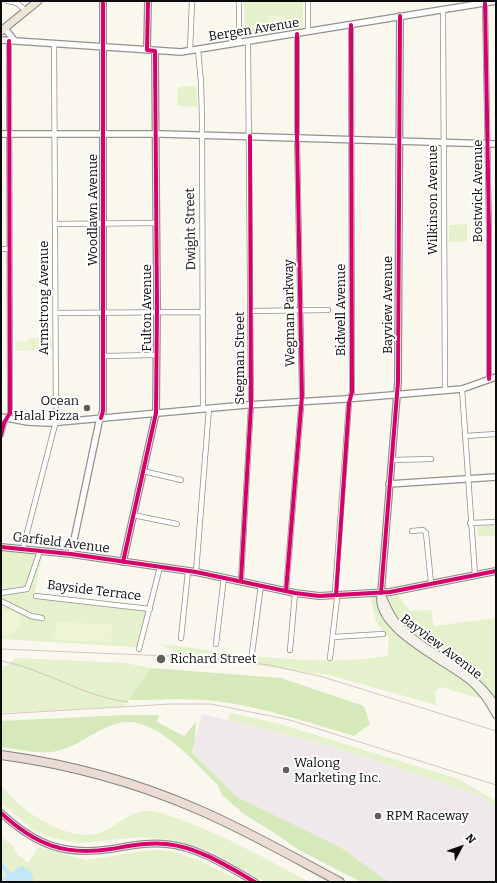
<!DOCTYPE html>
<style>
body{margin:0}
#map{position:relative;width:497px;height:883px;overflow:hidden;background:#faf7ee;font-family:Bitter,serif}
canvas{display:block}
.frame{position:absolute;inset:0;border:2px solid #0b0b0b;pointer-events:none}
.north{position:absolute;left:441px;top:827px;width:40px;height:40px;-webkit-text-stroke:3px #fff;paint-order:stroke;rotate:49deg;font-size:11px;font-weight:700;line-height:16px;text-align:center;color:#0b0b0b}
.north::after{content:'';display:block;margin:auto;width:14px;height:18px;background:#0b0b0b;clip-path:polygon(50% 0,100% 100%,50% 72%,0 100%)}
</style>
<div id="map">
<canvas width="497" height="883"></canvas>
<div class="frame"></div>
<div class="north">N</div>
</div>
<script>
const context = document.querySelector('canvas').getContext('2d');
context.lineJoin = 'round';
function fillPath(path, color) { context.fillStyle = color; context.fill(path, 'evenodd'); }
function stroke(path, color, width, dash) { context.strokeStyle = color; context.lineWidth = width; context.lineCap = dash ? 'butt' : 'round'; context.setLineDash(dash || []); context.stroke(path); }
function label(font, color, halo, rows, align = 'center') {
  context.font = font + ' Bitter,serif'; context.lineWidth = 4; context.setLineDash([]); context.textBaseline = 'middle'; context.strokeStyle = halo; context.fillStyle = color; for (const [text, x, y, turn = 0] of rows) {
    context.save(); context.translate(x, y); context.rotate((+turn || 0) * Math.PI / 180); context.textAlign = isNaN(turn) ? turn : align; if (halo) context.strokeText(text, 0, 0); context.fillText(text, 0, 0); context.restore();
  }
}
const industrial = new Path2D(`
 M202 714 334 747 480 795 496 809V882H393L384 879 340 847 237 797 192 751Z`);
const green = new Path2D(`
 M244 1H303V27L249 36 244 31Z
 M196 86 197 107 177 106 178 87Z
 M467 224V241L449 242V225Z
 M32 338H51L52 347 36 348 35 350 16 351V342H28V339Z
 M494 525 495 536H478L477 526Z
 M1 547 43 551 34 596 150 610 139 654 135 647 1 639Z
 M396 592 410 611 431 610 434 626 496 618V703L441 687 435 691 436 705 333 676 182 655 159 644C235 653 312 668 388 656L389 638 376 622 370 594Z
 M15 658 125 663 151 668 125 706 1 713V666H8Z
 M231 713 280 724 458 779 496 801V809L480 795 334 747 227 720Z
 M1 786C8 791 13 799 20 805 40 822 80 845 106 830 120 823 132 810 150 811 159 811 169 816 179 819 225 835 267 860 310 882H266L210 851 174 840 142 837 79 843 53 838 35 831 1 803Z
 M1 837 12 845 18 855 28 863 38 847 86 860 153 850 171 851 198 860 242 882H1Z`);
const forest = new Path2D(`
 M151 668 281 678 364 706 370 724 354 736C313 724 272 710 230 703 196 697 162 700 129 700Z
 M125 715H159L157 722 184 736 196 722 195 740 192 752 237 797 340 847 384 879 393 882H361L299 850 270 830 245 815 222 795 218 785C198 766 177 741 151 728 110 707 89 747 52 752 36 754 17 749 1 747V721Z`);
const pitch = new Path2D(`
 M268 16H286V28H268Z
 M36 340H50V346L36 347Z
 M17 343H31V350H16Z
 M1 609 22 615 18 628 8 636H1Z
 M56 622 112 625 111 642 78 641V628L77 641 55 640Z`);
const water = new Path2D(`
 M1 861 11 873 21 866C30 867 32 874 34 882H1V880L7 875 1 867Z`);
const minor = new Path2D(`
 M8 1 17 3 26 11
 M239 1V43
 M308 1V32
 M485 3 489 230V379
 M443 9 445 390
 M198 50 201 82 202 119 203 409
 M190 51 192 1
 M55 224 156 223
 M1 249H8
 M250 311 328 310
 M56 313 203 312
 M103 356 157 355
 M462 389 475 575
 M1 435 4 423 10 413 9 41
 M465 436 496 434
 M391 460 431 459
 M143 471 181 480
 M133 515 177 524
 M470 523 496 522
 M412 531 423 530 426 533 431 583
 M23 548 56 421 54 43
 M196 572 209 408
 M241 580 251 405 248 42
 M286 591 302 396 297 138V34
 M1 593 27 589 40 551
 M36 596 150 609
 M1 601 31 616 42 618
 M333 637 383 634
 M181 638 188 571
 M216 644 224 577
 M139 649 160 567
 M290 650 295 593
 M252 653 261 585
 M330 658 337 599 335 591 349 403 352 392 351 25`);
const tertiary = new Path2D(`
 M5 29 14 40
 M1 40 181 52 496 1
 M147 50 148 1
 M1 134H162L496 144
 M1 417 28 422 49 423 246 405 345 399 462 389 496 377
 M389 484 496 477
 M71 554 99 422 103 411V1
 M123 562 156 413 157 308 155 51
 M381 593 398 382 400 16
 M1 813C36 845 64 856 111 849 129 846 148 842 166 844 198 847 227 866 255 882`);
const secondary = new Path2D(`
 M1 547 71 554 196 572 295 593 319 596 390 592 496 571
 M381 593C371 628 448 662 470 681 481 690 489 702 496 715
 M381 593C387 605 389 615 399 625 428 656 473 667 496 706`);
const primary = new Path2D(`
 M1 31 38 1`);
const motorway = new Path2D(`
 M1 755C68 764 135 782 197 809 246 830 293 857 340 882`);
const tram = new Path2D(`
 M1 649 167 656 229 660 269 665 323 677 496 731`);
const rail = new Path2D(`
 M1 661C45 669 83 697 128 702
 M1 714 170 704H211L290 720 496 785`);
const cycleway = new Path2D(`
 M485 3 489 230V379
 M101 418 103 411V1
 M1 435 4 423 10 413 9 41
 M1 547 71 554 196 572 295 593 319 596 390 592 496 571
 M123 562 156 413 157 308 155 51 147 50 148 1
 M241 580 251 405 250 136
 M286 591 302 396 297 138V34
 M381 593 398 382 400 16
 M336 595 349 403 352 392 351 25
 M1 813C36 845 64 856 111 849 129 846 148 842 166 844 198 847 227 866 255 882`);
const markers = [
 [87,408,4,"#5f5e5a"],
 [161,659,5,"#5f5e5a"],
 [286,770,4,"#5f5e5a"],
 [378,816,4,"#5f5e5a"]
];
const streetNames = [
 ["Bergen Avenue",254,30,-9],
 ["Bostwick Avenue",478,191,-90],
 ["Wilkinson Avenue",433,200,-90],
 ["Woodlawn Avenue",93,210,-90],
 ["Dwight Street",191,229,-91],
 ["Armstrong Avenue",44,298,-90],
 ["Bayview Avenue",388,305,-90],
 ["Fulton Avenue",147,308,-90],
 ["Bidwell Avenue",341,310,-90],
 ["Wegman Parkway",290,313,-91],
 ["Stegman Street",240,358,-90],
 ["Garfield Avenue",61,543,7],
 ["Bayside Terrace",94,591,7],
 ["Bayview Avenue",441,647,37]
];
const poiNames = [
 ["Ocean",79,401,"right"],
 ["Halal Pizza",79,416,"right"],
 ["Richard Street",170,659],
 ["Walong",294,763],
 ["Marketing Inc.",294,778],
 ["RPM Raceway",386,816]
];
fillPath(industrial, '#f0e9ec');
fillPath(green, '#e5f0cc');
fillPath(forest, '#d6e9ba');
fillPath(pitch, '#eef4d6');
fillPath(water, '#c2e8f6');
stroke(minor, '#93918d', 6);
stroke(tertiary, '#93918d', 8);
stroke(secondary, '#898884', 8);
stroke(primary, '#807f7a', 9);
stroke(motorway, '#807f7a', 10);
stroke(minor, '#fefefc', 4.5);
stroke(tertiary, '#fefefc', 5.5);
stroke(secondary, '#f4f2e8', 6);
stroke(primary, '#ece5d6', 7);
stroke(motorway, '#eadcd3', 8);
stroke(tram, '#d7c3c4', 1);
stroke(rail, '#d7c3c4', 1);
stroke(cycleway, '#d6006c', 4);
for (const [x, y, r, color] of markers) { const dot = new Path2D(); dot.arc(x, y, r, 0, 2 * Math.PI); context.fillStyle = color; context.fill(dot); stroke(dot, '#fff', 1.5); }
label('13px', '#0b0b0b', '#fff', streetNames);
label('13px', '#0b0b0b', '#fff', poiNames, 'left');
</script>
